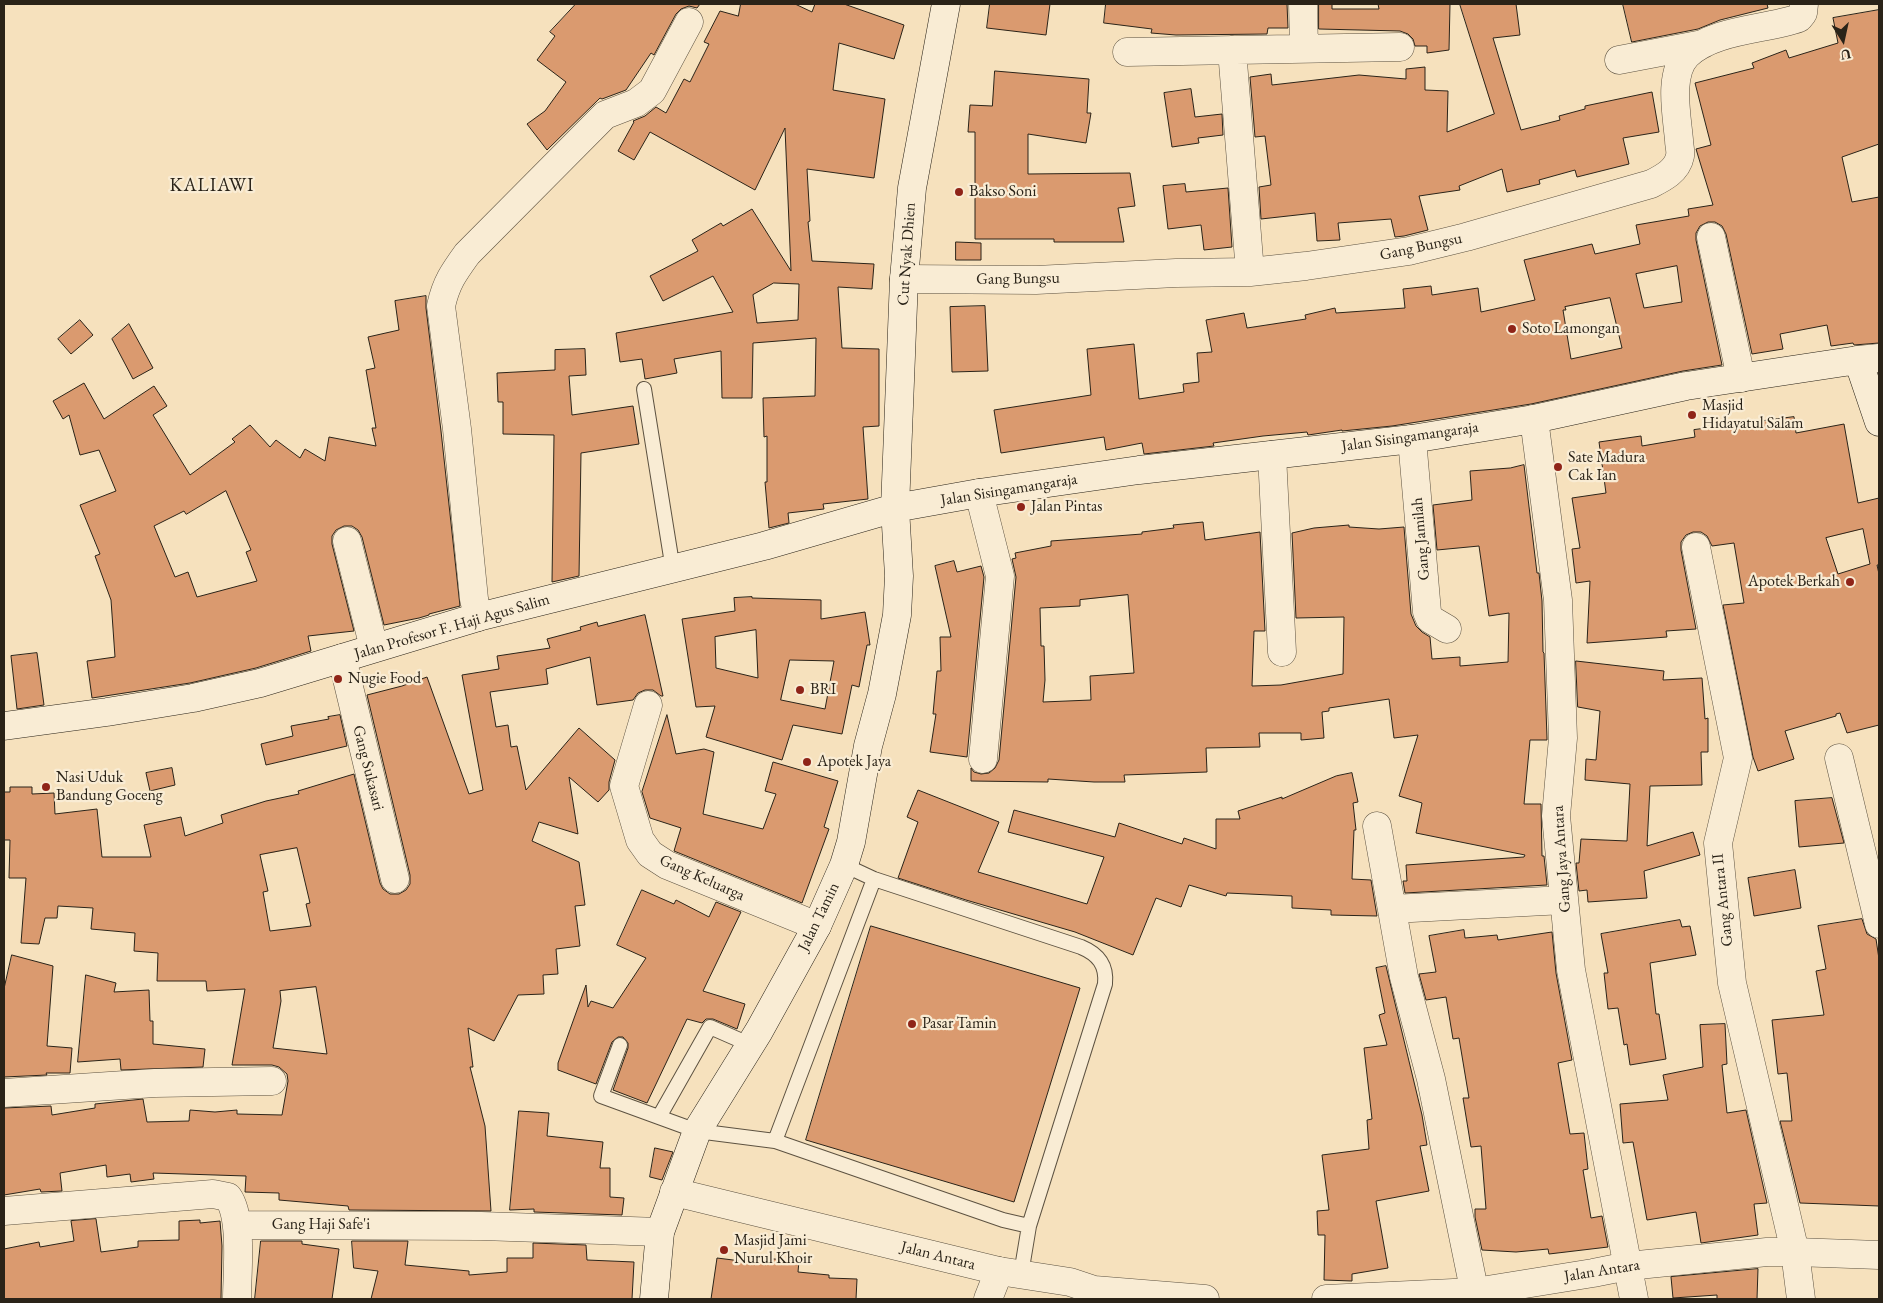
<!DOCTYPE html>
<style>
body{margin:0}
#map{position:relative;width:1883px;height:1303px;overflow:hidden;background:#f6e1bd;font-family:"EB Garamond",serif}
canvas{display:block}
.frame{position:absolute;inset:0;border:5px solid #2a2318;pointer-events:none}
.north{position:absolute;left:1818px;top:15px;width:50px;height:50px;-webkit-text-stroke:4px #f9ecd4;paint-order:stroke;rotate:170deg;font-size:14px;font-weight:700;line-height:20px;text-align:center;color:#2a2318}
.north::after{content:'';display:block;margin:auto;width:18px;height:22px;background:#2a2318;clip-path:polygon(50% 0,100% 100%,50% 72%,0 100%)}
</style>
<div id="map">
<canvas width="1883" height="1303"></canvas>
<div class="frame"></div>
<div class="north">U</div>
</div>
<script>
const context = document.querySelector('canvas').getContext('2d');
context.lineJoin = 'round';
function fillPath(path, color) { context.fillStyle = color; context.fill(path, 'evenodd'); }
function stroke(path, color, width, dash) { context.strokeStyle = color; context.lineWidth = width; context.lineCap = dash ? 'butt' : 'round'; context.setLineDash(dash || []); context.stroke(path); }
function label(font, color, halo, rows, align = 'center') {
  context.font = font + ' "EB Garamond",serif'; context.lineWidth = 4.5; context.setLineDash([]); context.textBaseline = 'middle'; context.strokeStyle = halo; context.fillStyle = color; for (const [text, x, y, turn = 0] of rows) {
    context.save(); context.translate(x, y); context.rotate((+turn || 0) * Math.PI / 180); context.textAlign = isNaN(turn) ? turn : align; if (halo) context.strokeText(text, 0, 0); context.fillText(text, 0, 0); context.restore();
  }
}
const building = new Path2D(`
 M576 4H700L697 8 689 6 681 9 676 14 654 55 651 53 626 90 602 99 600 98 547 150 527 124 545 111 566 82 537 60 555 36 550 32Z
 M741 4H795L812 12 815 4H844L904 25 894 59 839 43 833 90 885 99 874 178 807 169 810 221 808 222 812 261 874 264 872 289 838 287 842 348 879 349V426L863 427 868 499 823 504 824 509 788 513 789 523 769 528 765 482H767V436L764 437 763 398 815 396 816 338 753 343 752 398H722L721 351 674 359 677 373 645 379 642 359 620 362 616 333 733 312 713 276 663 301 650 276 698 251 692 240 721 223 723 226 752 209 791 271 785 128 755 190 650 132 634 160 618 151 634 122 633 121 645 116 656 107 666 113 684 79 690 82 709 44 704 42 720 11 738 16ZM774 283 799 284 798 320 757 323 753 295Z
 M990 4H1050L1046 35 987 28Z
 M1106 4H1287L1288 28H1268L1267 34 1176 35 1151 33 1152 29 1104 23Z
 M1319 4H1332V9H1379L1378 4H1450L1449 50 1427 53V46H1415L1413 39 1408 34 1400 31 1319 29Z
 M1460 4H1516L1520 35 1493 38 1521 130 1560 120 1559 116 1585 109V106L1652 92 1659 132 1623 138 1629 164 1577 177 1575 170 1539 180 1540 184 1507 192 1502 169 1459 186 1460 190 1419 196 1428 230 1404 236 1395 237 1391 219 1338 223 1340 240 1317 241 1315 213 1261 219 1259 187 1271 185 1265 136 1255 137 1250 77 1271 74 1272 85 1359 75 1406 79V69L1425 67V90L1448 91 1447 132 1494 114Z
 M1623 4H1767L1768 8 1720 20 1698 29 1632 42Z
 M1879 10V144L1842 157 1852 202 1879 197V343L1854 345 1853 343 1831 346 1827 325 1780 334 1783 349 1752 354 1726 234 1722 226 1715 222H1708L1700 226 1696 233V240L1722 365 1683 371 1531 404 1392 426 1342 431V430L1308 435 1307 432 1263 436 1213 443 1214 446 1144 454 1142 443 1106 450 1104 437 1001 453 994 410 1091 395 1087 349 1134 344 1139 399 1184 392 1183 384 1199 382 1197 353 1212 352 1206 320 1244 313 1247 328 1306 319 1305 315 1335 308 1336 313 1405 308 1403 289 1431 286 1432 295 1478 288 1481 312 1535 300 1524 260 1592 244 1595 254 1640 244 1636 225 1689 216 1688 209 1713 205 1696 149 1711 145 1695 83 1754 68 1752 63 1786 50 1789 58 1838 43 1833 18ZM1677 266 1682 302 1644 308 1636 274ZM1610 298 1622 348 1571 359 1563 310H1566L1565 307Z
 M995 71 1089 79 1087 113H1091L1086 143 1028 134V174L1130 173 1135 206 1118 208 1124 242H1054V239H975V132H968L970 105 992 106Z
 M1191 89 1195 117 1222 114 1223 135 1198 138 1199 143 1172 147 1164 93Z
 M1185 184 1186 192 1228 188 1232 247 1204 250 1201 225 1168 229 1163 186Z
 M956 242 981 243V260H956Z
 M426 296V308L441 431 460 606 429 614V615L419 618 384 625 362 537 358 530 352 526H344L336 530 332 536V544L354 631 308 636 311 651 256 668 190 683 92 698 87 661 115 657 111 600 95 556 100 554 80 505 116 491 99 450 80 455 69 415 63 419 53 401 84 383 104 419 154 386 167 406 153 415 190 475 235 442 232 439 250 425 270 447 276 440 300 458 305 449 325 461 329 437 376 446 372 428H376L366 370 375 368 368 337 399 330 395 301ZM226 491 251 550 246 552 257 581 197 597 188 572 175 577 154 526 184 511 186 514Z
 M985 306 988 371 952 372 950 307Z
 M80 320 93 335 71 354 58 339Z
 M129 324 153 368 133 379 112 339Z
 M585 349 586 375 569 376 572 415 633 406 639 444 581 453 579 576 552 582 554 435 503 434V402H498L497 373 555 370V350Z
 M1794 417 1796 433 1844 424 1858 503 1879 498V565H1877L1879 574V725L1847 733 1840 713 1836 714V716L1785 731 1794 759 1758 771 1753 757 1723 605 1744 603 1734 543 1712 546 1707 536 1701 532H1693L1686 535 1681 542V550L1696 629 1666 631 1667 637 1587 643 1590 581 1576 583 1572 549 1580 548 1572 498 1606 493 1599 442 1641 436 1642 446 1695 437 1694 430ZM1863 529 1870 564 1838 574 1826 538Z
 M1524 465 1537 573H1539L1542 601 1543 652 1544 653 1547 738V740H1530L1524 804H1541L1542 856H1544L1547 885 1405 893 1403 881H1407L1406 865 1524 857 1525 855 1416 833 1422 803 1399 796 1418 735 1394 738 1389 699 1329 708V711L1322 712 1324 738 1301 740V733H1259L1260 747 1206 748 1207 772 1124 775 1125 782H1094L1048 779V782L971 781V768L974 772 981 774 989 773 995 768 999 760 1016 577 1012 559 1016 558 1015 553 1051 546V541L1142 534V532L1174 528 1173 525 1203 522 1205 540 1260 532 1265 631H1254L1252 686 1281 685 1343 674 1344 617 1296 618 1292 533 1314 528 1349 525V527L1379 529 1404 527 1411 614 1416 626 1422 632 1430 637 1432 659 1460 657V666L1508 662 1509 613 1489 616 1479 546 1437 550 1433 505 1472 500 1470 471 1510 468ZM1128 595 1134 673 1090 676 1091 700 1043 702 1045 680 1044 646H1041L1040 608 1080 606V600Z
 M954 561 957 572 981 566 984 577 967 757 930 752 936 714H933L937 671H941L940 637H951L935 566Z
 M752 597V598L821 600V619L865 612 870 645H867L859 687 852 685 842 734 793 725 782 760 706 737 715 706 696 707 682 619 735 611 734 598ZM756 630 758 678 716 668 715 637ZM790 660 834 661 825 709 781 700Z
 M645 615 663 696H661L653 690H645L638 693 633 700 597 705 590 657 546 669 548 684 490 692 496 727 508 725 511 747 517 746 526 790 579 728 615 760 609 782V790L598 802 569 777 578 834 539 822 532 841 579 862 585 905 575 906 580 946 556 949 558 974 543 975 544 994 518 995 494 1041 468 1028 473 1067H470L485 1126 491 1211 349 1210 348 1206 279 1200V1193L245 1192 246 1176 153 1173 154 1179 131 1182 130 1174 107 1177 106 1165 60 1173 62 1191 41 1192 40 1189 4 1195V1108L51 1106 52 1115 95 1108V1104L143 1099 147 1122 189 1121 190 1110 215 1112 237 1110V1114L282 1115 288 1081 287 1074 279 1067 272 1065H232L245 989 207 991 206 981H157L158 953 134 951 135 933 91 929 93 908 58 906 57 918H45L39 944 21 943 26 878H9L10 840H4V792H10V787H32V794L54 793 55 814 97 809 102 857H151L144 825 181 817 185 836 223 823 221 815 266 801 299 794 298 791 354 774 380 883 383 889 390 894H399L406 890 410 884V875L367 695 402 686 427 677 469 794 483 790 462 675 499 669 497 656 550 648 547 639 581 630 580 627 597 622 598 626ZM297 848 310 903 306 904 311 926 270 931 263 892 268 891 260 855ZM316 987 327 1054 273 1048 281 1001 280 991Z
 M37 653 44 705 17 709 11 656Z
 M1576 661 1664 671 1663 680 1702 678 1705 719 1708 718V752H1701L1702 785 1650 786 1647 846 1693 832 1700 855 1644 871 1647 898 1588 902 1587 890 1579 891 1576 863H1579L1581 839 1627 841 1630 784 1585 780 1586 759 1596 760 1600 711 1578 707Z
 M340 715 347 746 266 765 261 744 293 736 291 726 329 719 328 717Z
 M667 715 676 754 704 749 714 752 703 814 763 829 776 794 765 791 773 762 838 781 824 827 829 829 802 903 674 851 681 828 650 818 642 792Z
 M172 768 175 785 150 791 146 773Z
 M1352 773 1358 802 1353 803 1356 830H1354L1352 879 1371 880 1377 916 1331 915V910L1292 908V896L1227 893 1226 896 1189 885 1181 907 1156 898 1133 955 1075 932 966 900 898 878 918 822 907 817 918 790 999 822 978 872 1087 904 1104 857 1008 832 1014 810 1115 837 1119 823 1182 844 1184 838 1216 849V819H1240L1238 811 1282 797V799L1336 776Z
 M1832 798 1844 843 1799 847 1795 801Z
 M1795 870 1801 908 1754 916 1748 878Z
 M642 890 674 904 676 900 709 917 716 902 741 912 703 991 745 1004 737 1029 713 1019H706L702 1023 687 1019 647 1103 613 1090 628 1048V1043L623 1037H618L612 1042 596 1084 558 1070V1063L586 985 588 1007 591 1001 613 1008 646 958 617 945Z
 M1862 919 1867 934 1876 939 1879 959V1206L1800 1203 1780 1121H1792L1787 1073 1778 1074 1772 1020 1824 1015 1816 971 1826 969 1818 926Z
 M1680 920 1682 927 1690 926 1696 955 1650 963 1656 1014H1659L1666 1059 1630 1065 1627 1044 1624 1045 1618 1008 1608 1009 1604 973H1608L1601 934Z
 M871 926 1080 988 1014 1202 806 1140Z
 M1464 930 1465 938 1497 935 1498 940 1552 932 1556 973 1572 1060 1558 1063 1570 1134 1584 1133 1588 1169 1583 1170 1591 1218 1602 1216 1608 1247 1549 1254 1548 1249 1516 1252 1482 1250 1475 1217V1209H1486L1481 1146 1471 1147 1463 1098H1469L1459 1038 1453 1039 1446 997 1426 1000 1419 974 1436 972 1429 936Z
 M12 955 53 966 47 1046 72 1048 70 1073H46L47 1075 4 1077V989Z
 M1386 966 1422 1115 1427 1145 1420 1146 1429 1191 1376 1201 1388 1268 1352 1274V1281L1324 1280 1325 1235H1318L1317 1211 1329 1210 1322 1155 1369 1149 1367 1120 1372 1119 1364 1048 1387 1045 1379 1015 1385 1013 1376 968Z
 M86 975 116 983 114 992 149 990 150 1021H153V1044L205 1049 203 1067 121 1070 120 1059 78 1062Z
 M1725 1024 1727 1064 1722 1065 1727 1113 1746 1110 1767 1203 1754 1204 1758 1235 1701 1243 1696 1212 1647 1220 1633 1142 1623 1143 1620 1104 1668 1100 1663 1075 1703 1067 1700 1025Z
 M519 1111 549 1113 547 1136 603 1142 600 1168H610V1197L624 1198 622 1215 534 1212V1209L510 1210Z
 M655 1148 673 1152 662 1180 650 1177Z
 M96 1219 101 1252 138 1247V1241L179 1240V1221L200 1220V1223L220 1221 222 1246 221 1299H4V1249L39 1242 40 1247 74 1241 71 1221Z
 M261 1241H302V1244L339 1249 332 1299H255Z
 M352 1241H408L405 1265 469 1271V1275L507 1272V1258H533V1243L586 1245 587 1260 634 1262 632 1299H371L378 1271 354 1268Z
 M749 1257 799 1261 798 1272 829 1275V1278L857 1279 856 1299H711L717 1258 749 1262Z
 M1758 1269 1757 1299H1717V1295L1673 1298 1671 1277Z`);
const service = new Path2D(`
 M644 389 673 570
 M620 1045 601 1096 697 1131 775 1141 1003 1220 1029 1226 1105 984C1107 965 1098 954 1081 947L874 879 844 865
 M659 1117 710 1027 751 1045
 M775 1141 874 879
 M1021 1274 1029 1226`);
const minor = new Path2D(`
 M1303 4 1304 48
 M1232 50 1250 272
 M1127 52 1400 47
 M1619 60 1703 44
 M1711 237 1741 378
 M904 279 1036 280 1176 273 1250 272 1306 266 1409 251 1466 237 1651 184C1663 178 1677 171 1680 156 1681 151 1679 145 1679 140 1677 116 1668 74 1687 55 1714 29 1765 30 1799 18L1803 13 1804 4
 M1534 419 1558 600 1563 738 1556 816 1571 970 1634 1299
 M1412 439 1427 612 1430 619 1447 629
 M1272 455 1282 652
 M979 493 1000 576 983 759
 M347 541 374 648
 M1696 547 1738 758 1718 843 1732 983 1795 1252 1801 1299
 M478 617 474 599 457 429 441 306C446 283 454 272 467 254L605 115 636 103 652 91 689 22
 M342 658 395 879
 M648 705 624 786 640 840 650 854 667 865 817 926
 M1839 758 1879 924
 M1377 826 1404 977 1431 1079 1476 1299
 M1392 909 1564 900
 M4 1093 155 1083 272 1081
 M4 1211 213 1194 228 1197C243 1218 237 1273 237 1299
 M237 1225 481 1226 660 1232
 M988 1299 999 1271`);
const tertiary = new Path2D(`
 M1858 360 1879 358
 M674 1192 999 1271 1070 1282 1094 1290 1205 1299
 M1326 1299 1475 1292 1593 1273 1628 1266 1767 1252H1795L1879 1255`);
const secondary = new Path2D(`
 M4 726 107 712 193 698 260 683 478 617 764 546 895 508 979 493 1139 470 1412 439 1534 419 1686 386 1858 360 1879 422
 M654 1299 660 1232 697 1131 759 1031 817 926 844 865 851 842 868 746 882 694 897 615 899 576 895 508 904 279 912 188 946 4`);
const markers = [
 [959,192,5,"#8f2418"],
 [1512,329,5,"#8f2418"],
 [1692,415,5,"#8f2418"],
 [1558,467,5,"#8f2418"],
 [1021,507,5,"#8f2418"],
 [1850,582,5,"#8f2418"],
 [338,679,5,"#8f2418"],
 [800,690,5,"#8f2418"],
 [807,762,5,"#8f2418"],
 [46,787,5,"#8f2418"],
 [912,1024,5,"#8f2418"],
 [724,1250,5,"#8f2418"]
];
const poiNames = [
 ["Bakso Soni",969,192],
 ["Soto Lamongan",1522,329],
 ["Masjid",1702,406],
 ["Hidayatul Salam",1702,424],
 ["Sate Madura",1568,458],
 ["Cak Ian",1568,476],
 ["Jalan Pintas",1031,507],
 ["Apotek Berkah",1840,582,"right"],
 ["Nugie Food",348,679],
 ["BRI",810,690],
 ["Apotek Jaya",817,762],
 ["Nasi Uduk",56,778],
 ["Bandung Goceng",56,796],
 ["Pasar Tamin",922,1024],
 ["Masjid Jami",734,1241],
 ["Nurul Khoir",734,1259]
];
const streetNames = [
 ["Gang Bungsu",1421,247,-12],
 ["Cut Nyak Dhien",907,254,-86],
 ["Gang Bungsu",1018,279,-1],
 ["Jalan Sisingamangaraja",1410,437,-8],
 ["Jalan Sisingamangaraja",1009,490,-9],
 ["Gang Jamilah",1421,539,-95],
 ["Jalan Profesor F. Haji Agus Salim",452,627,-16],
 ["Gang Sukasari",368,768,76],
 ["Gang Jaya Antara",1562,859,-94],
 ["Gang Keluarga",702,878,24],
 ["Gang Antara II",1723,900,-96],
 ["Jalan Tamin",819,917,-64],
 ["Gang Haji Safe'i",321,1225],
 ["Jalan Antara",938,1256,14],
 ["Jalan Antara",1602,1271,-9]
];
const quarterNames = [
 ["KALIAWI",212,186]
];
fillPath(building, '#da9a6f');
stroke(building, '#2a2318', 1);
stroke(service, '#5d5241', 16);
stroke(minor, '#5d5241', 29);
stroke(tertiary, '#5d5241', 29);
stroke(secondary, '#2a2318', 29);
stroke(service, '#f9ecd4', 14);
stroke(minor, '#f9ecd4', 28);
stroke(tertiary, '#f9ecd4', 28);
stroke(secondary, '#f9ecd4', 28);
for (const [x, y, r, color] of markers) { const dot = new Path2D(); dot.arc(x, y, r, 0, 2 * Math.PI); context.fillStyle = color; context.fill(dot); stroke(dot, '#f9ecd4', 2); }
label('16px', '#2a2318', '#f9ecd4', poiNames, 'left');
label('16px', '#2a2318', '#f9ecd4', streetNames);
context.letterSpacing = '1px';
label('19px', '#2a2318', '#f9ecd4', quarterNames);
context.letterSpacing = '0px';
</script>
